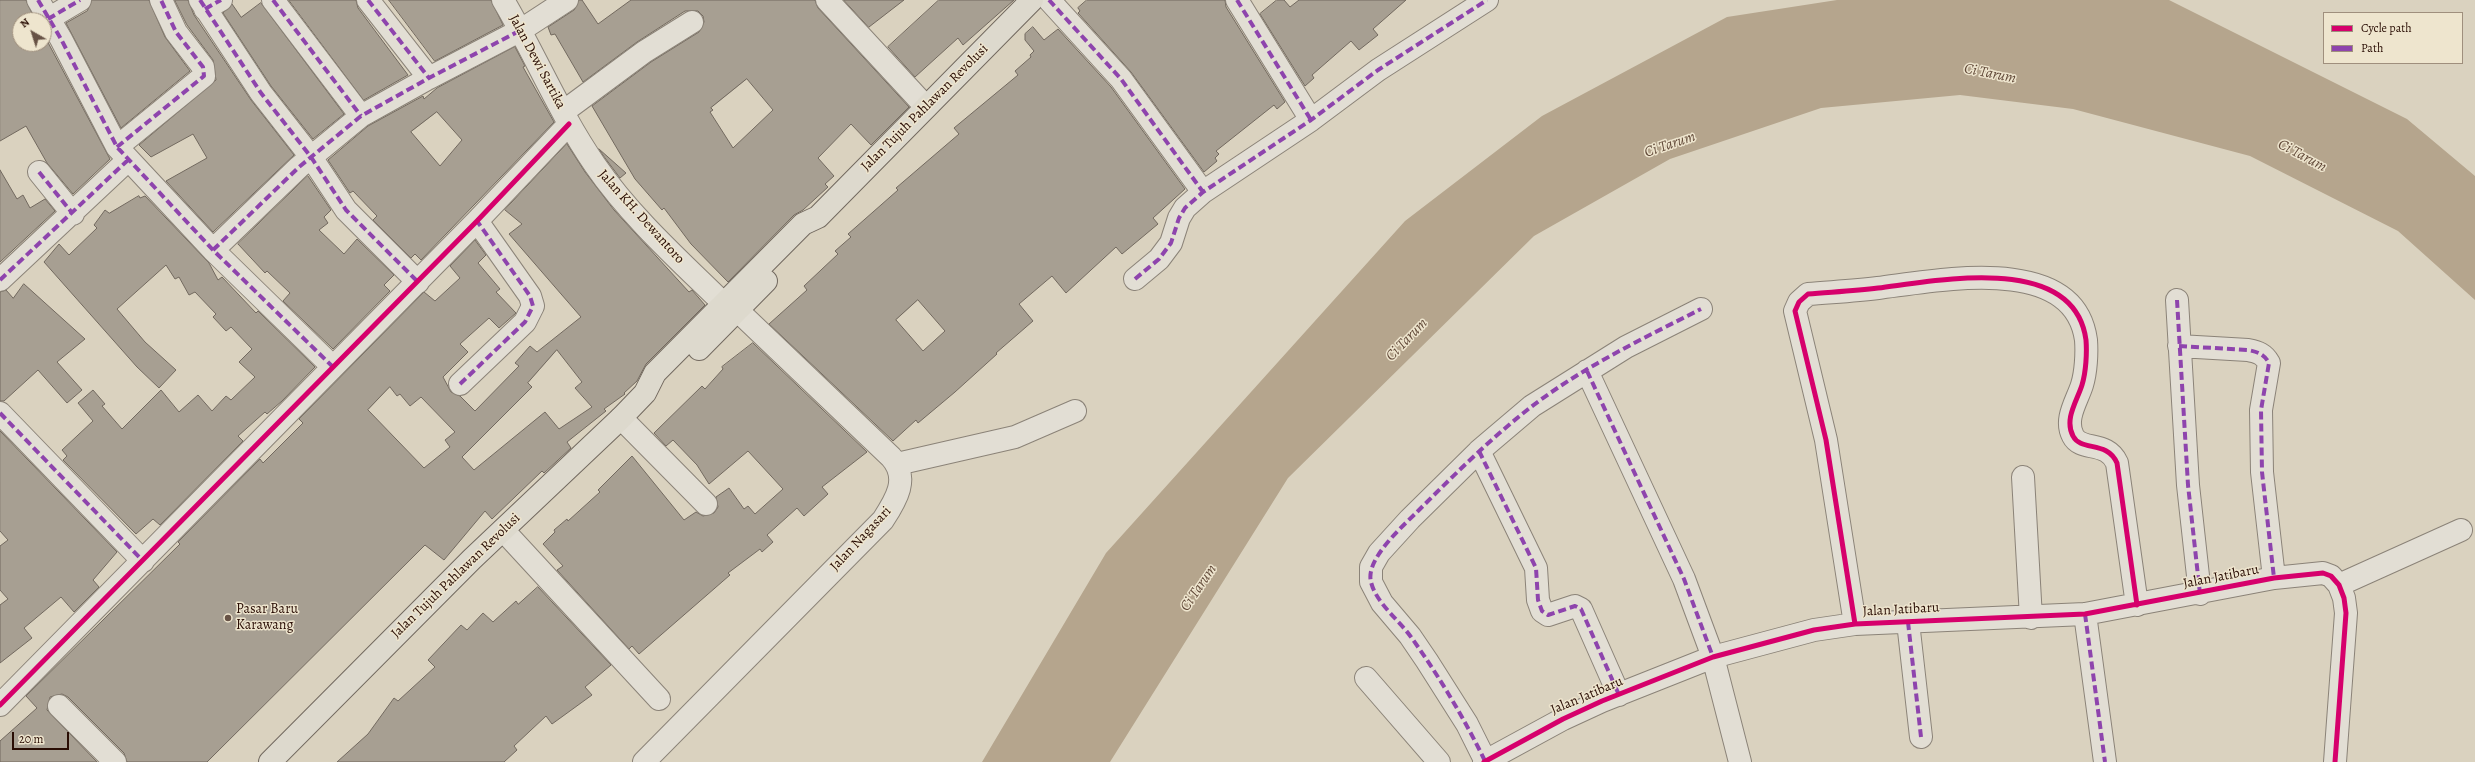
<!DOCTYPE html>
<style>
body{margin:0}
#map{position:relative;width:2475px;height:762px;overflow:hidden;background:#dad2bf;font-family:Alegreya,serif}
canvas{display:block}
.legend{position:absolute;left:2323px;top:12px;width:140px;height:52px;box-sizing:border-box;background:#eee5ce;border:1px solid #9f8f7d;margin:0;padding:5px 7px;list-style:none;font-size:12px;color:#290d04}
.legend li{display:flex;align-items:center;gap:8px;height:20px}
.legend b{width:20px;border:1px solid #9f8f7d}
.north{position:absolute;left:12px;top:12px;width:40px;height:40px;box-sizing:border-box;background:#eee5ce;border:1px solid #9f8f7d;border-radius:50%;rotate:321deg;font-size:11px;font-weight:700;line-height:16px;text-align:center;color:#290d04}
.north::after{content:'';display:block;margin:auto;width:14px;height:18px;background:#675245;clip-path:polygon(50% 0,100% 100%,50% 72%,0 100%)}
.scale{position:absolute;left:12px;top:732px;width:57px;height:18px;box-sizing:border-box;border:2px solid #290d04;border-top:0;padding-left:5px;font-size:12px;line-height:14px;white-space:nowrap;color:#290d04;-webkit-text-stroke:3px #eee5ce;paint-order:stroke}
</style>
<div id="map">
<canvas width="2475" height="762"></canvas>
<ul class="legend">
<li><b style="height:5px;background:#d6006c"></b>Cycle path</li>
<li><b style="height:5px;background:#8e44ad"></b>Path</li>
</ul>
<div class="north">N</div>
<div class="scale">20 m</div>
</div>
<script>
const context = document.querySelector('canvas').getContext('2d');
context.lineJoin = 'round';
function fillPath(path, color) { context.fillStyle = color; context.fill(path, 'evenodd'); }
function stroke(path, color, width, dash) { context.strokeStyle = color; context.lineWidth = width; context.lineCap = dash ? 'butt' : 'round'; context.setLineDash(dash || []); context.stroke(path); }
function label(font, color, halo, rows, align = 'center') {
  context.font = font + ' Alegreya,serif'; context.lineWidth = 3; context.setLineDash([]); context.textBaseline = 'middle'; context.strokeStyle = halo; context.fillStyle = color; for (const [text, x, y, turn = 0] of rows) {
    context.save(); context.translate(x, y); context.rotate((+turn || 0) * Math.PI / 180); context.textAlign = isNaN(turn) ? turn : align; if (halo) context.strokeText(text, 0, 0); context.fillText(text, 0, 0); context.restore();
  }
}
const water = new Path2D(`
 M1837 0H2169L2407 119 2475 176V300L2398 231 2250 156 2073 109 1960 95 1821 108 1670 159 1534 236 1288 478 1110 762H982L1106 553 1405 221 1542 116 1727 17Z`);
const building = new Path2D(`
 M0 0H26L35 20H20V44H44V35L110 159 73 194 47 163 26 126 0 141Z
 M92 0H149L165 37 190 71 121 128 66 23 87 11Z
 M175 0H188L194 15 251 100 294 155 213 232 166 181 207 158 193 134 151 157 139 145 216 80 213 60 187 25Z
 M289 0H356L358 8 408 75 364 100Z
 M389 0H491L503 25 435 61Z
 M579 0H582L598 24 631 0H815L818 8 909 107 871 145 851 124 818 158 834 176 825 184 828 187 803 210 794 215 728 282 691 244 664 208 662 210 635 179 592 106 651 62 699 32 704 22 703 16 698 11H685L637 42 583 82 555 34 551 35 548 27 574 10ZM747 79 773 110 733 148 710 112 713 110 711 108Z
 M844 0H904L869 27Z
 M939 0H1014L963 45 958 38 915 77 888 47Z
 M1087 0H1225L1226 7 1285 102 1277 109 1274 105 1216 151 1219 154 1215 158 1217 161 1204 172 1131 72 1078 13 1080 11 1078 8Z
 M1277 0H1284L1290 7 1299 0H1406L1373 29 1378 35 1359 50 1351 41 1312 75 1314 78 1305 86 1260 14Z
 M261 3 344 114 313 139 271 86 223 13 232 4 241 17Z
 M1033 27 1044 40 1058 29 1111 87 1185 189 1153 218 1158 224 1122 254 1116 247 1066 293 1052 276 1019 304 1033 321 996 353 997 354 955 392 918 423 916 420 893 441 769 324 807 290 804 286 838 254 835 251 851 237 848 234 898 190 896 188 959 134 954 128 1018 75 1015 71 1031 57 1030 55 1034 51 1025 40V34ZM918 300 945 331 923 351 896 320Z
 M515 47 525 66 523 67 554 122 421 260 415 254 411 258 373 220 377 216 353 191 350 193 328 160 368 126 423 96 424 99 437 88ZM437 112 462 140 440 166 411 132Z
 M567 144 585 172 614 210 689 292 692 290 705 305 646 364 637 381 624 393 625 394 604 409 606 411 567 442 571 448 544 473 542 471 492 519 485 511 444 560 425 545 207 762H127L124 753 68 697 62 694 50 697 47 710 97 762H0V741L37 708 26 696 180 544 178 542 260 459 263 463 303 423 299 419 424 292 435 301 460 278 450 266 475 240 486 255 478 263 500 289 496 292 516 313 499 328 489 318 460 344 468 352 443 377 451 392 460 396 475 411 519 366 515 363 530 346 537 352 581 317 509 234 522 224 505 210ZM557 350 582 382 575 388 592 407 559 429 545 412 474 470 462 457 532 387 528 383ZM390 387 397 396 400 394 410 406 421 397 455 432 445 440 450 447 424 468 368 410Z
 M599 149 626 173 620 178 605 158Z
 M0 170 17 199 23 195 30 208 45 199 55 211 0 262Z
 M308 176 331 210 324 217 328 223 319 230 344 254 357 239 394 275 384 285 390 291 333 349 283 301 290 293 267 271 265 273 238 244Z
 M139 196 140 198 145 196 209 263 218 280 222 277 256 313 258 311 315 367 282 401 267 414 265 412 238 436 243 441 160 525 153 519 136 534 63 460 67 456 62 450 93 421 78 403 93 390 105 404 102 406 122 429 161 390 179 412 198 395 212 411 226 396 231 400 255 377 239 362 252 349 231 327 226 331 213 317 216 314 195 292 189 295 179 277 175 279 166 265 117 309 145 342 176 370 159 388 137 367 44 262 59 244 69 255 97 228 94 225 105 210 109 213Z
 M24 284 85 339 57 362 82 390 67 403 38 370 4 401H0V292L6 290 13 298Z
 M753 343 867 452 822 487 828 494 804 516 797 508 767 535 773 542 762 552 760 549 728 573 730 575 639 654 632 646 629 649 557 570 563 566 543 544 555 532 554 530 567 519 568 521 600 492 598 490 632 456 684 520 696 512 703 516 714 513 718 507 716 497 729 488 744 509 748 506 755 514 783 489 748 451 709 484 697 465 673 440 666 446 654 433 702 386 705 389 723 369 722 367Z
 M0 431 117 552 93 580 99 587 74 612 61 597 24 628 32 638 0 663V605L8 599 0 590V546L8 540 0 531Z
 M538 587 611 665 585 687 592 695 552 724 546 716 514 746 517 750 504 762H337L368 734 394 698 398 701 435 667 428 660 461 625 467 630 483 613 493 622 516 601 518 604Z`);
const minor = new Path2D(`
 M38 0 61 39 117 147 213 250 333 367
 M200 0 261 93 311 157 346 210 418 282
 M273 0 361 116
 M368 0 429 78
 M503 0C535 54 559 113 595 165 630 216 679 260 723 303
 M827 0 926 107
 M1049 0 1121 79 1203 192
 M1237 0 1311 120
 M205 9 221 0
 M48 19 80 0
 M563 112 644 52 692 22
 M117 147 204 76 203 67 176 32 161 0
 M39 172 73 214
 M213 250 299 167 361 116 429 78 521 30 567 0
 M1135 279 1159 259 1171 243 1179 218 1185 208 1203 192 1311 120 1378 70 1487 0
 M0 280 128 160
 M2177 300 2188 485 2200 594
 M2179 346 2248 350C2258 352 2264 354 2269 363L2261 410 2262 472 2274 578
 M1587 371 1684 579 1713 657 1740 762
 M460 384 525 322 533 306 530 296 477 221
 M0 413 143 561
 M621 418 706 504
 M1479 451 1536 568 1538 600 1542 611 1548 615 1575 606 1581 609 1619 695
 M897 464 1015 437 1075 411
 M2023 477 2031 618
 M503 530 659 699
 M2339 585 2461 530
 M2085 614 2105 762
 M1908 622 1921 737
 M1855 624 1826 440 1795 311 1799 302 1808 294C1831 292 1855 291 1878 288 1936 281 2074 252 2086 340 2087 353 2086 372 2082 385 2077 401 2064 419 2073 436 2081 452 2107 440 2117 463L2137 605
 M1366 678 1439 762
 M0 705 477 221 569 124
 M59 706 115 762
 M644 762 883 520C896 500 910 478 891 457L738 311
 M1484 762 1563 719 1602 701 1713 657 1814 630 1855 624 2085 614 2274 578 2323 573 2331 576 2339 585 2344 598 2346 613 2335 762
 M1486 762 1467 724 1427 661 1410 636 1382 603 1371 582V567L1379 553 1410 519 1479 451 1532 406 1626 347 1701 309`);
const major = new Path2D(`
 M699 349 766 281
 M270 762 472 559 621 418 645 393 655 373 803 224 818 217 1032 0`);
const quiet = new Path2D(`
 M38 0 61 39 117 147 213 250 333 367
 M200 0 261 93 311 157 346 210 418 282
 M273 0 361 116
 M368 0 429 78
 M1049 0 1121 79 1203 192
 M1237 0 1311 120
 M205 9 221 0
 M48 19 80 0
 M117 147 204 76 203 67 176 32 161 0
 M39 172 73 214
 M213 250 299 167 361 116 429 78 521 30
 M1135 279 1159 259 1171 243 1179 218 1185 208 1203 192 1311 120 1378 70 1487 0
 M0 280 128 160
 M2177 300 2188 485 2200 594
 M2179 346 2248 350C2258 352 2264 354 2269 363L2261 410 2262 472 2274 578
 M1587 371 1684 579 1713 657
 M460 384 525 322 533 306 530 296 477 221
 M0 413 143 561
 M1479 451 1536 568 1538 600 1542 611 1548 615 1575 606 1581 609 1619 695
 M2085 614 2105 762
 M1908 622 1921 737
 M1485 761C1464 718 1439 676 1411 637 1399 620 1376 603 1371 582 1365 559 1403 526 1418 511 1454 475 1491 438 1531 407 1583 367 1644 338 1701 309`);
const cycleway = new Path2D(`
 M1855 624 1826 440 1795 311 1799 302 1808 294C1831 292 1855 291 1878 288 1936 281 2074 252 2086 340 2087 353 2086 372 2082 385 2077 401 2064 419 2073 436 2081 452 2107 440 2117 463L2137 605
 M0 705 477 221 569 124
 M1484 762 1563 719 1602 701 1713 657 1814 630 1855 624 2085 614 2274 578 2323 573 2331 576 2339 585 2344 598 2346 613 2335 762`);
const markers = [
 [228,618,4,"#675245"]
];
const streetNames = [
 ["Jalan Dewi Sartika",537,62,62],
 ["Jalan Tujuh Pahlawan Revolusi",925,108,-45],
 ["Jalan KH. Dewantoro",641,217,48],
 ["Jalan Nagasari",861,539,-47],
 ["Jalan Tujuh Pahlawan Revolusi",456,576,-44],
 ["Jalan Jatibaru",2221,577,-11],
 ["Jalan Jatibaru",1901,610,-3],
 ["Jalan Jatibaru",1587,696,-23]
];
const poiNames = [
 ["Pasar Baru",236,610],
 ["Karawang",236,626]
];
const waterNames = [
 ["Ci Tarum",1990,74,11],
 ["Ci Tarum",1670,145,-19],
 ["Ci Tarum",2302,156,28],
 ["Ci Tarum",1407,340,-46],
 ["Ci Tarum",1199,588,-56]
];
fillPath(water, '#b5a58d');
fillPath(building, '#a79f92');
stroke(building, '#72695f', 1);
stroke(minor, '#8b8378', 24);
stroke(major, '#72695f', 24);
stroke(minor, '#e2ded4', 22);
stroke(major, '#ddd9cd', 22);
stroke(quiet, '#8e44ad', 4, [8, 4]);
stroke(cycleway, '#d6006c', 5);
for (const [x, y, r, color] of markers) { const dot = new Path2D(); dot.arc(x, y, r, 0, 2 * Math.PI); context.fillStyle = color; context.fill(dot); stroke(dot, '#eee5ce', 1.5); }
label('14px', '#290d04', '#eee5ce', streetNames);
label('14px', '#290d04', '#eee5ce', poiNames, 'left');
label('italic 15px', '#614938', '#eee5ce', waterNames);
</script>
